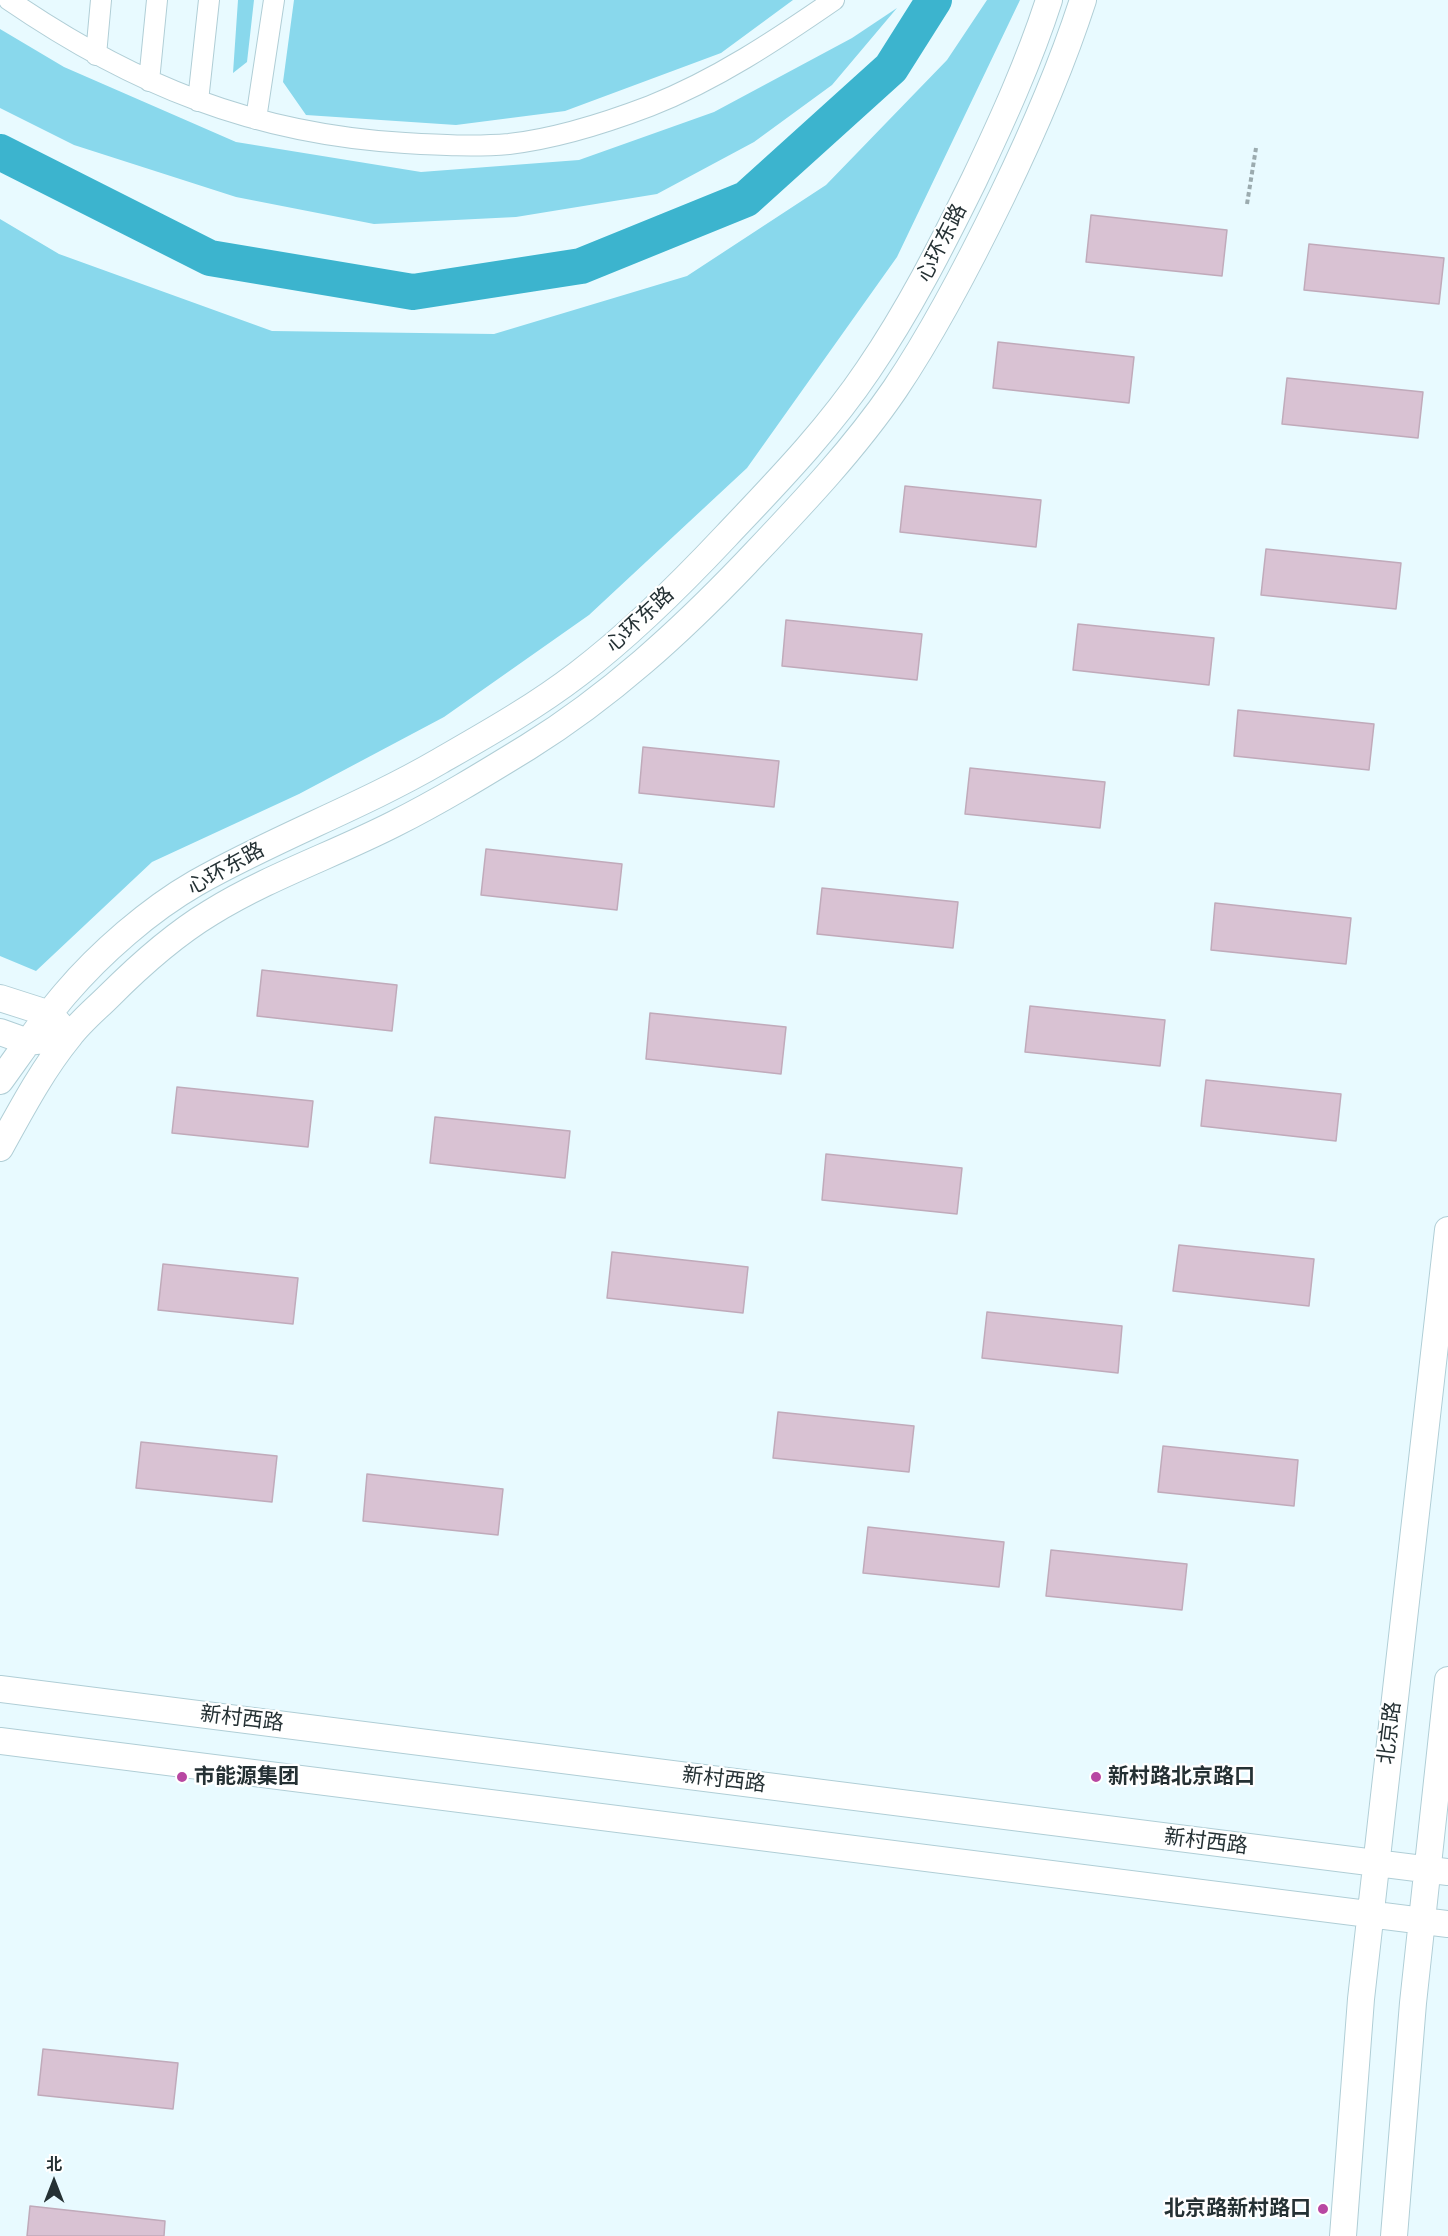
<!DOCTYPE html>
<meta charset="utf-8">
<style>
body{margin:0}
#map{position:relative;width:1448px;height:2236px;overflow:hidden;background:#e8faff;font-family:"IBM Plex Sans","Noto Sans SC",sans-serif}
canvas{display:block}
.north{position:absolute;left:24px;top:2152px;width:60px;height:60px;-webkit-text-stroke:4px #fff;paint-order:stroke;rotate:0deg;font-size:16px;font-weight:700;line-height:24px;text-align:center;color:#253134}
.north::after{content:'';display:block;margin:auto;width:21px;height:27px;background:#253134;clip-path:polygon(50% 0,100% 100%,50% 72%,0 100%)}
</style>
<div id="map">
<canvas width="1448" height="2236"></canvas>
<div class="north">北</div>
</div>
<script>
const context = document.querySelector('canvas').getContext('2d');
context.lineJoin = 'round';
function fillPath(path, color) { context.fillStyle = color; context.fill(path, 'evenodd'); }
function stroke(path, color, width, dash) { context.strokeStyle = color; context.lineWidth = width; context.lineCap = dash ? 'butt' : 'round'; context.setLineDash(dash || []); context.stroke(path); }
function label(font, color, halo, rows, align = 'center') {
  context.font = font + ' "IBM Plex Sans","Noto Sans SC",sans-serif'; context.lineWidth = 4.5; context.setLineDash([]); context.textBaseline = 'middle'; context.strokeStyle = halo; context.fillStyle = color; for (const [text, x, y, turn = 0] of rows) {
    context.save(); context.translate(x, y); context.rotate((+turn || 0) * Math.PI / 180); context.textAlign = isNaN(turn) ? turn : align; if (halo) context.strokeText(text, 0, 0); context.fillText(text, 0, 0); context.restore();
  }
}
const green = new Path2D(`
 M238 0H254L247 62 233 73Z
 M294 0H793L721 53 565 111 456 125 306 115 283 82Z
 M987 0H1020L897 257 747 468 589 615 444 717 299 794 152 862 36 971 0 956V219L59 254 272 331 494 334 687 276 826 185 947 60Z
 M897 8 832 85 754 142 657 194 516 217 374 224 236 197 74 145 0 108V29L64 67 236 142 421 172 579 160 714 112 852 38Z`);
const river = new Path2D(`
 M0 152 210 258 413 292 581 266 746 199 891 68 934 0`);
const building = new Path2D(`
 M1091 215 1227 230 1222 276 1086 262Z
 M1309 244 1444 258 1439 304 1304 290Z
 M998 342 1134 357 1129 403 993 388Z
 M1287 378 1423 392 1418 438 1282 424Z
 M905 486 1041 500 1036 547 900 532Z
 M1266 549 1401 563 1396 609 1261 595Z
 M786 620 922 634 917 680 782 666Z
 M1078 624 1214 638 1209 685 1073 670Z
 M1238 710 1374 724 1369 770 1234 756Z
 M643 747 779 761 774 807 639 793Z
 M970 768 1105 782 1100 828 965 814Z
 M486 849 622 864 617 910 481 895Z
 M822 888 958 902 953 948 817 934Z
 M1215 903 1351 918 1346 964 1211 950Z
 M262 970 397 985 392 1031 257 1016Z
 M1030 1006 1165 1020 1160 1066 1025 1052Z
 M650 1013 786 1027 781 1074 646 1059Z
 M1206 1080 1341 1094 1336 1141 1201 1126Z
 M177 1087 313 1101 308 1147 172 1133Z
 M435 1117 570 1131 565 1178 430 1163Z
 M826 1154 962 1168 957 1214 822 1200Z
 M1179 1245 1314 1259 1309 1306 1173 1291Z
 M612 1252 748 1267 743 1313 607 1298Z
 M163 1264 298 1278 293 1324 158 1310Z
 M987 1312 1122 1326 1118 1373 982 1358Z
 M778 1412 914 1426 909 1472 773 1458Z
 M141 1442 277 1456 272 1502 136 1488Z
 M1163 1446 1298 1460 1294 1506 1158 1492Z
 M367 1474 503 1489 498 1535 363 1521Z
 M868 1527 1004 1542 999 1587 863 1573Z
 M1051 1550 1187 1564 1182 1610 1046 1596Z
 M43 2049 178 2063 173 2109 38 2095Z
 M30 2206 165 2221 164 2236H27Z`);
const path = new Path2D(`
 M1247 204 1256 148`);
const minor = new Path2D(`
 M9 0C133 85 254 134 405 143 439 145 475 147 509 144 553 139 608 122 650 106 716 80 776 40 834 0
 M96 55 101 0
 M149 81 157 0
 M198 101 209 0
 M256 119 274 0`);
const major = new Path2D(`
 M0 998 50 1014 59 1024
 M0 1032 28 1042 43 1040
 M0 1081C21 1052 42 1021 65 994 100 953 149 910 196 883 275 838 361 807 440 761 487 734 535 707 578 674 632 633 680 585 726 536 776 483 827 431 868 370 909 310 942 245 974 180 1002 121 1029 62 1049 0
 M0 1148C21 1110 42 1070 69 1037 80 1022 96 1009 109 996 140 965 172 936 210 913 268 877 333 855 394 824 440 801 484 774 528 747 610 696 680 632 746 563 798 508 852 452 895 389 936 328 970 262 1002 196 1033 132 1061 68 1083 0
 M0 1689 1448 1872
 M0 1741 1448 1924
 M1343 2236 1361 1999 1448 1230
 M1394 2236 1413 2003 1448 1680`);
const markers = [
 [182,1777,6,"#b847a2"],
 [1096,1777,6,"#b847a2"],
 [1323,2209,6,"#b847a2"]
];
const streetNames = [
 ["心环东路",942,243,-63],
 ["心环东路",640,620,-43],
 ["心环东路",226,869,-29],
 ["新村西路",242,1719,7],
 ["北京路",1390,1733,-83],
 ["新村西路",724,1780,7],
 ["新村西路",1206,1842,7]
];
const poiNames = [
 ["市能源集团",194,1777],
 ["新村路北京路口",1108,1777],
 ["北京路新村路口",1311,2209,"right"]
];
fillPath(green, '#89d8ec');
stroke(river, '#3cb4ce', 36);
fillPath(building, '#d9c2d3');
stroke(building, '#c0aaba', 1.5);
stroke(minor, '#b0ced6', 22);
stroke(major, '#b0ced6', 28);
stroke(path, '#9babaf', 4, [4.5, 3]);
stroke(minor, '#fff', 20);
stroke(major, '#fff', 26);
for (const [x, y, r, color] of markers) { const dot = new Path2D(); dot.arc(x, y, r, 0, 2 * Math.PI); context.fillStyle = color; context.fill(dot); stroke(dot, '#fff', 2); }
label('21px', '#253134', '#fff', streetNames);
label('bold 21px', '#253134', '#fff', poiNames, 'left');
</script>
